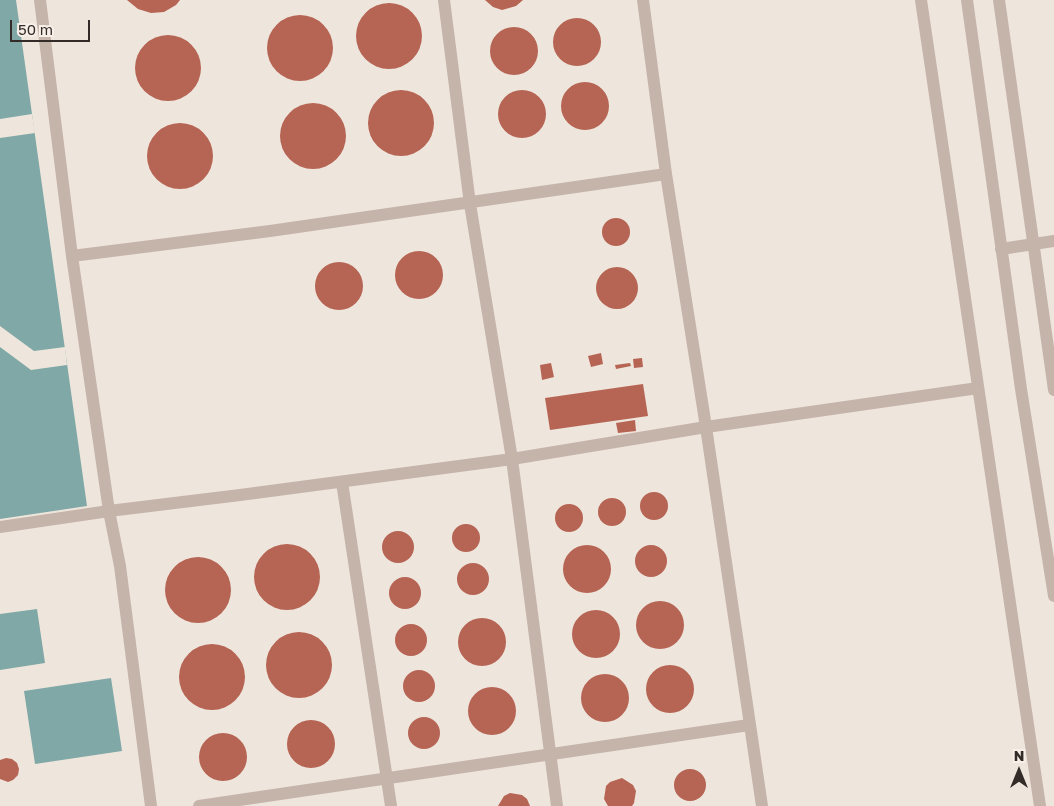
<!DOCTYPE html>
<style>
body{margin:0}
#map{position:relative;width:1054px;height:806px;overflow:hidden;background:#eee5dc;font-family:"Golos Text",sans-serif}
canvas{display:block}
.north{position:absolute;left:994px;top:746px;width:50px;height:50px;-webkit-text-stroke:4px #f7efe8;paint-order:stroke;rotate:0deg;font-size:14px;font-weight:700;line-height:20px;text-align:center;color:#332b28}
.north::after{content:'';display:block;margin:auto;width:18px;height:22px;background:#332b28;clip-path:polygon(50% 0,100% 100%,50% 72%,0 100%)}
.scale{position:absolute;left:10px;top:20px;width:80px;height:22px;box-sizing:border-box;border:2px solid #332b28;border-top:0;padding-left:6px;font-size:15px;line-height:18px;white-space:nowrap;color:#332b28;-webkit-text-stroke:4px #f7efe8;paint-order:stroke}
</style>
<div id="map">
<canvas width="1054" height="806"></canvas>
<div class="north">N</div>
<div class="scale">50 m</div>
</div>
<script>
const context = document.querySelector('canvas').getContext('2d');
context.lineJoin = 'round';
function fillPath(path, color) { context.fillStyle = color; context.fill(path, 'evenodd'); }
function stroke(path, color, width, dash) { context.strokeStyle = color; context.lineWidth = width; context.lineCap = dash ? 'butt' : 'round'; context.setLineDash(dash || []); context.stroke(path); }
const water = new Path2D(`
 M0 0H16L87 506 0 519Z
 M37 609 45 663 0 670V614Z
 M111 678 122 751 35 764 24 691Z`);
const pier = new Path2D(`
 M32 114 35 133 0 138V119Z
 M0 326 34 351 65 347 67 365 31 370 0 347Z`);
const building = new Path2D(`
 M127 0H180L176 5 164 12 151 13 138 9Z
 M485 0H523L516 6 502 10 493 7Z
 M356 36a33 33 0 1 1 66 0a33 33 0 1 1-66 0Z
 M267 48a33 33 0 1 1 66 0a33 33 0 1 1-66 0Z
 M553 42a24 24 0 1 1 48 0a24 24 0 1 1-48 0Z
 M490 51a24 24 0 1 1 48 0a24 24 0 1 1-48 0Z
 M135 68a33 33 0 1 1 66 0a33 33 0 1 1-66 0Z
 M561 106a24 24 0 1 1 48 0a24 24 0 1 1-48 0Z
 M368 123a33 33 0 1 1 66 0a33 33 0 1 1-66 0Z
 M498 114a24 24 0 1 1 48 0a24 24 0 1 1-48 0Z
 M280 136a33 33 0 1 1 66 0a33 33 0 1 1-66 0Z
 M147 156a33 33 0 1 1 66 0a33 33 0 1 1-66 0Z
 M602 232a14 14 0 1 1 28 0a14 14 0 1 1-28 0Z
 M395 275a24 24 0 1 1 48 0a24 24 0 1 1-48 0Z
 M315 286a24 24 0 1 1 48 0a24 24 0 1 1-48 0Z
 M596 288a21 21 0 1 1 42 0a21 21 0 1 1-42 0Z
 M601 353 603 364 591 367 588 356Z
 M642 358 643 367 634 368 633 359Z
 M551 363 554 377 542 380 540 365Z
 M630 363 631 366 616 369 615 365Z
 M643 384 648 416 550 430 545 398Z
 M635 420 636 431 618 433 616 423Z
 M640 506a14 14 0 1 1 28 0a14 14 0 1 1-28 0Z
 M598 512a14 14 0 1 1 28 0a14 14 0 1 1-28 0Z
 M555 518a14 14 0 1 1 28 0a14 14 0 1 1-28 0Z
 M452 538a14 14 0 1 1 28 0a14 14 0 1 1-28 0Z
 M382 547a16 16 0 1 1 32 0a16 16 0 1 1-32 0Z
 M254 577a33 33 0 1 1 66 0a33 33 0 1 1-66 0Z
 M635 561a16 16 0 1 1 32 0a16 16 0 1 1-32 0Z
 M563 569a24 24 0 1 1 48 0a24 24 0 1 1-48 0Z
 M165 590a33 33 0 1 1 66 0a33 33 0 1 1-66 0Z
 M457 579a16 16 0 1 1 32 0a16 16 0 1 1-32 0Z
 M389 593a16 16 0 1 1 32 0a16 16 0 1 1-32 0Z
 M636 625a24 24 0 1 1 48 0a24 24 0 1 1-48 0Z
 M572 634a24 24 0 1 1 48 0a24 24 0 1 1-48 0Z
 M458 642a24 24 0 1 1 48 0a24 24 0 1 1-48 0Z
 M395 640a16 16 0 1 1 32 0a16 16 0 1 1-32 0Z
 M266 665a33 33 0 1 1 66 0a33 33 0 1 1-66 0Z
 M179 677a33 33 0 1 1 66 0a33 33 0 1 1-66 0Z
 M646 689a24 24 0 1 1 48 0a24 24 0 1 1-48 0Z
 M403 686a16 16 0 1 1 32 0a16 16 0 1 1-32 0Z
 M581 698a24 24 0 1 1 48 0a24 24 0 1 1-48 0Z
 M468 711a24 24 0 1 1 48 0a24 24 0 1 1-48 0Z
 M408 733a16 16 0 1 1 32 0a16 16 0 1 1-32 0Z
 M287 744a24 24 0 1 1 48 0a24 24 0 1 1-48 0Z
 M199 757a24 24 0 1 1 48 0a24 24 0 1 1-48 0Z
 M6 758 12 759 17 763 19 769 18 775 13 780 8 782 0 779V760Z
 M674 785a16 16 0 1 1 32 0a16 16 0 1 1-32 0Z
 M622 778 633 785 636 791 634 803 632 806H608L604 799 606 786 610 782Z
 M510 793 522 795 527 799 530 806H498L504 796Z`);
const minor = new Path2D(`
 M40 0 72 256 109 511 120 566 151 806
 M444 0 470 204 512 459 557 806
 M643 0 666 174 706 427 762 806
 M921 0 1040 806
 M967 0 1021 389 1054 596
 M999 0 1054 390
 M1001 249 1054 241
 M72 256 270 231 666 174
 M342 482 391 806
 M0 527 109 511 240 495 512 459 706 427 978 388
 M199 806 749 725`);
fillPath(water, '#7fa8a6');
fillPath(pier, '#eee5dc');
fillPath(building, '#b66453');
stroke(minor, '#c5b4aa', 12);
</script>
